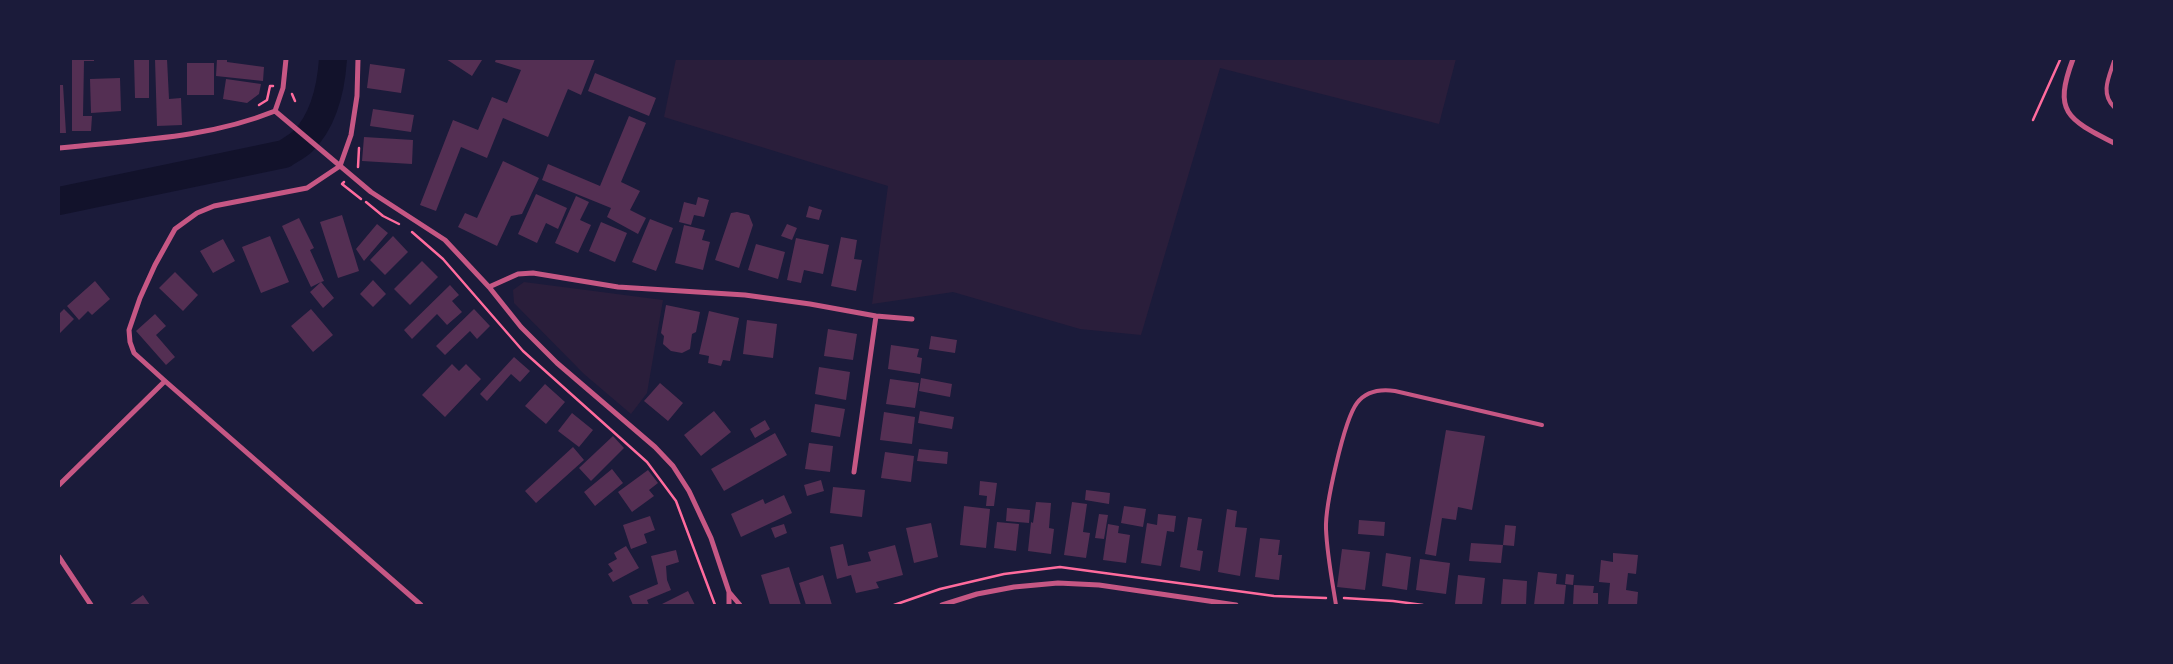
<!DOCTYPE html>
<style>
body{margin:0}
#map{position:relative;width:2173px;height:664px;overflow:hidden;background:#1b1b3a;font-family:Signika,sans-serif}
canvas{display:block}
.frame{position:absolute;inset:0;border:60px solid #1b1b3a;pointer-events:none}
</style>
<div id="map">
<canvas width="2173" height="664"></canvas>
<div class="frame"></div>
</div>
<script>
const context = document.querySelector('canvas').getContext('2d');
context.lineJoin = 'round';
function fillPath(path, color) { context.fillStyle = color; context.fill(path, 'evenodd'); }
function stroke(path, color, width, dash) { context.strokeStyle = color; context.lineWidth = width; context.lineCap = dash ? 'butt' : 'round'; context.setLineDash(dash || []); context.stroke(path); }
const green = new Path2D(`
 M676 59H1456L1439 124 1220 68 1141 335 1080 329 953 292 872 304 888 186 664 117Z
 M524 282 663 300 647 393 631 414 584 374 514 303 513 290Z`);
const river = new Path2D(`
 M59 201 284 154C290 150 298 146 303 141 324 120 331 88 333 59`);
const building = new Path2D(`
 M72 59H94V61H84L83 116H92L91 131H72Z
 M134 59H149V98H135Z
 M155 59H167L169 99 181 98 182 125 157 126Z
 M217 59H227V62L264 67 263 81 216 76Z
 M446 59H481L482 60 472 76Z
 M496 59H595L581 95 568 89 548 137 503 118 487 158 461 147 436 211 420 205 453 120 478 130 492 97 507 103 521 70 495 62Z
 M187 63H214V95H187Z
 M370 64 405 69 401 93 367 88Z
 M595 73 656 98 649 116 588 91Z
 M120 78 121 111 91 113 90 79Z
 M226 79 261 84 259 94 247 103 223 99Z
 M59 85H63L66 133H59Z
 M373 109 414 115 411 132 370 126Z
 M629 116 646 123 621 182 640 191 630 210 646 218 638 234 607 217 611 208 542 180 548 164 600 186Z
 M364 137 413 140 412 164 362 161Z
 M503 161 539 178 522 214 511 216 497 246 458 227 465 213 477 218Z
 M536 194 567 208 558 229 546 223 537 243 518 234Z
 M576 196 589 202 580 220 591 225 578 253 555 243Z
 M698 197 709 200 704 217 694 215 691 225 679 222 684 202 696 205Z
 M809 206 822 210 819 220 806 217Z
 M737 212 749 215 753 225 739 268 715 260 731 213Z
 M342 215 359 271 338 278 320 222Z
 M299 218 314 248 310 250 324 281 321 282 334 298 323 308 310 292 321 282 311 287 282 226Z
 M650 219 673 228 656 271 632 262Z
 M601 222 627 233 615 262 589 251Z
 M377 224 388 233 364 261 356 249Z
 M787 224 797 228 792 240 781 236Z
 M684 225 705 230 702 240 710 242 703 270 675 263Z
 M270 236 289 282 261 293 242 247Z
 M393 236 408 252 385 275 370 260Z
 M841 237 857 240 854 259 862 260 856 291 831 286Z
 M796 238 829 245 823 274 804 270 801 283 787 280Z
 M223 239 235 261 213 273 200 251Z
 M756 244 785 252 778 279 748 270Z
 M422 261 438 277 410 305 394 289Z
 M175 272 198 295 183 311 159 288Z
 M373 280 386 294 373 307 360 294Z
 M95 281 110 299 92 315 88 311 79 320 67 306Z
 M450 285 459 295 452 301 462 312 447 325 437 314 412 339 404 330Z
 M666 305 700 312 696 332 692 334 690 349 682 353 671 351 663 344 664 336 661 333Z
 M64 309 74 319 59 334V314Z
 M311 309 333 335 313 352 291 326Z
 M474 309 490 326 477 339 470 331 445 355 436 346Z
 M709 311 739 318 730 361 723 360 721 366 708 363 709 356 699 354Z
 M155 314 166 326 156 335 175 357 166 365 136 331Z
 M747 320 777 324 773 358 743 354Z
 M828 329 857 334 853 360 824 356Z
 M931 336 957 340 955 353 929 349Z
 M891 345 919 349 917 357 922 358 920 374 888 369Z
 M514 357 530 371 520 382 511 374 487 401 480 394Z
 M452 364 459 371 466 364 481 379 445 417 422 395Z
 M819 367 850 372 846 400 815 394Z
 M921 378 952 384 950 397 919 391Z
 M890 379 919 383 915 408 886 404Z
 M660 383 683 403 668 421 644 401Z
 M545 384 565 402 546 424 525 406Z
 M815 404 845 409 840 437 811 432Z
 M714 411 731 432 701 456 684 435Z
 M920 411 954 417 952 429 918 423Z
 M884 412 915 417 912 444 880 440Z
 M572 413 593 430 579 447 558 431Z
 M765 420 770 429 755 438 750 429Z
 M1446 430 1485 436 1472 510 1458 507 1456 520 1442 518 1436 556 1425 554Z
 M775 433 787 455 724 491 711 469Z
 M613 436 624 448 591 481 579 468Z
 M809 443 833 446 830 472 805 469Z
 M573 447 584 460 536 503 525 491Z
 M919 449 948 452 947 464 917 461Z
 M885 452 914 456 911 482 881 478Z
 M612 469 623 483 595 506 584 492Z
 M648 470 658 483 649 490 654 496 632 512 618 492Z
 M821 480 824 491 807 496 804 485Z
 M980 481 997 483 994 506H986L987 496 979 495Z
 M833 487 865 490 862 517 830 513Z
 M1086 490 1110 493 1109 504 1085 500Z
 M784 495 792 513 741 537 731 514 763 499 765 504Z
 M1036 502 1051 503 1049 528 1054 529 1051 554 1028 551 1031 522 1033 523Z
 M1072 502 1087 504 1083 532 1090 533 1086 558 1064 555Z
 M964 506 990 509 986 548 960 545Z
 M1124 506 1146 509 1143 527 1121 523Z
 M1007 508 1030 510 1029 523 1006 521Z
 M1227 509 1237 511 1235 527 1247 528 1240 576 1218 572Z
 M1099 514 1108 515 1104 539 1095 538Z
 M1158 514 1176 516 1174 532 1167 531 1161 566 1141 563 1147 523 1157 525Z
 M650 516 655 530 644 534 647 543 631 549 623 525Z
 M1188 517 1202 519 1197 550 1203 551 1200 571 1180 567Z
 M1359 520 1385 522 1384 536 1358 534Z
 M997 522 1019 524 1016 551 994 548Z
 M931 523 938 557 914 563 906 528Z
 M784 524 787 533 775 538 771 528Z
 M1108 524 1119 526 1118 533 1130 535 1126 563 1103 560Z
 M1505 525 1516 526 1514 546 1503 545 1501 563 1469 561 1471 543 1503 545Z
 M1260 538 1280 540 1278 555H1282L1279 580 1255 577Z
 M843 544 848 566 871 561 868 552 895 545 903 575 876 582 879 588 856 593 851 575 837 579 830 547Z
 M626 546 639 568 613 582 608 574 613 571 608 564 617 559 614 553Z
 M1342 549 1370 552 1365 590 1337 587Z
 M676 550 679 562 666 566 667 580 671 590 647 600 649 605H633L629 596 658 584 651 556Z
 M1386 553 1411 557 1407 590 1382 586Z
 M1613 553 1638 555 1636 574 1628 573 1626 590 1638 592 1637 605H1608L1610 583 1599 582 1601 560 1613 562Z
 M1420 559 1450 563 1446 594 1416 590Z
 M789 567 801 605H770L761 575Z
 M1538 572 1557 574 1556 584 1566 585 1564 605H1534Z
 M1566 574 1574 575 1573 585 1565 584Z
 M823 575 832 605H806L799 583Z
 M1458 575 1485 578 1482 605 1455 604Z
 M1503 579 1527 581 1526 605H1501Z
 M1574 585 1594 586 1593 593H1598V605H1573Z
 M688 591 695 605H660Z
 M143 595 150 605H129Z`);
const path = new Path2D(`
 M292 94 295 101
 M259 105 267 100 270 86H273
 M2033 120 2060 60
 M358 167 359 148
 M344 182 342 184 361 199
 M366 202 383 216 399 224
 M412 232 443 259 523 351 647 462 676 501 715 605
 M1344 598 1393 601 1423 605
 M894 605 940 589 1004 574 1060 567 1274 596 1326 598`);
const service = new Path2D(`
 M2114 61C2109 77 2100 93 2114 107
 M1336 605C1332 580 1327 554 1326 529 1325 506 1344 420 1357 403 1367 390 1381 389 1395 391L1542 425`);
const minor = new Path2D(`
 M286 59 283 88 275 111 371 192 445 240 489 287 521 327 557 363 655 447 673 466 689 491 711 538 729 592V605
 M358 59 357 96 351 135 340 166 307 188 214 206 197 213 175 229 155 265 140 298 129 330 130 342 134 353 165 381 421 605
 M2073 59C2053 112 2067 119 2114 143
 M59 148C133 140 206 139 275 111
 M489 287 518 274 533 273 618 287 745 295 810 304 876 316 912 319
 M854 472 876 316
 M59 485 165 381
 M59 557 91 605
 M729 592 740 605
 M942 605 977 594 1014 587 1058 583 1099 585 1236 605`);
fillPath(green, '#2a1e3b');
stroke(river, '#12122b', 28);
fillPath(building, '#542f53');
stroke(path, '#ff6b9d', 2.5);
stroke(service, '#c65784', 4);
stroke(minor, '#c65784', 5);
</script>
